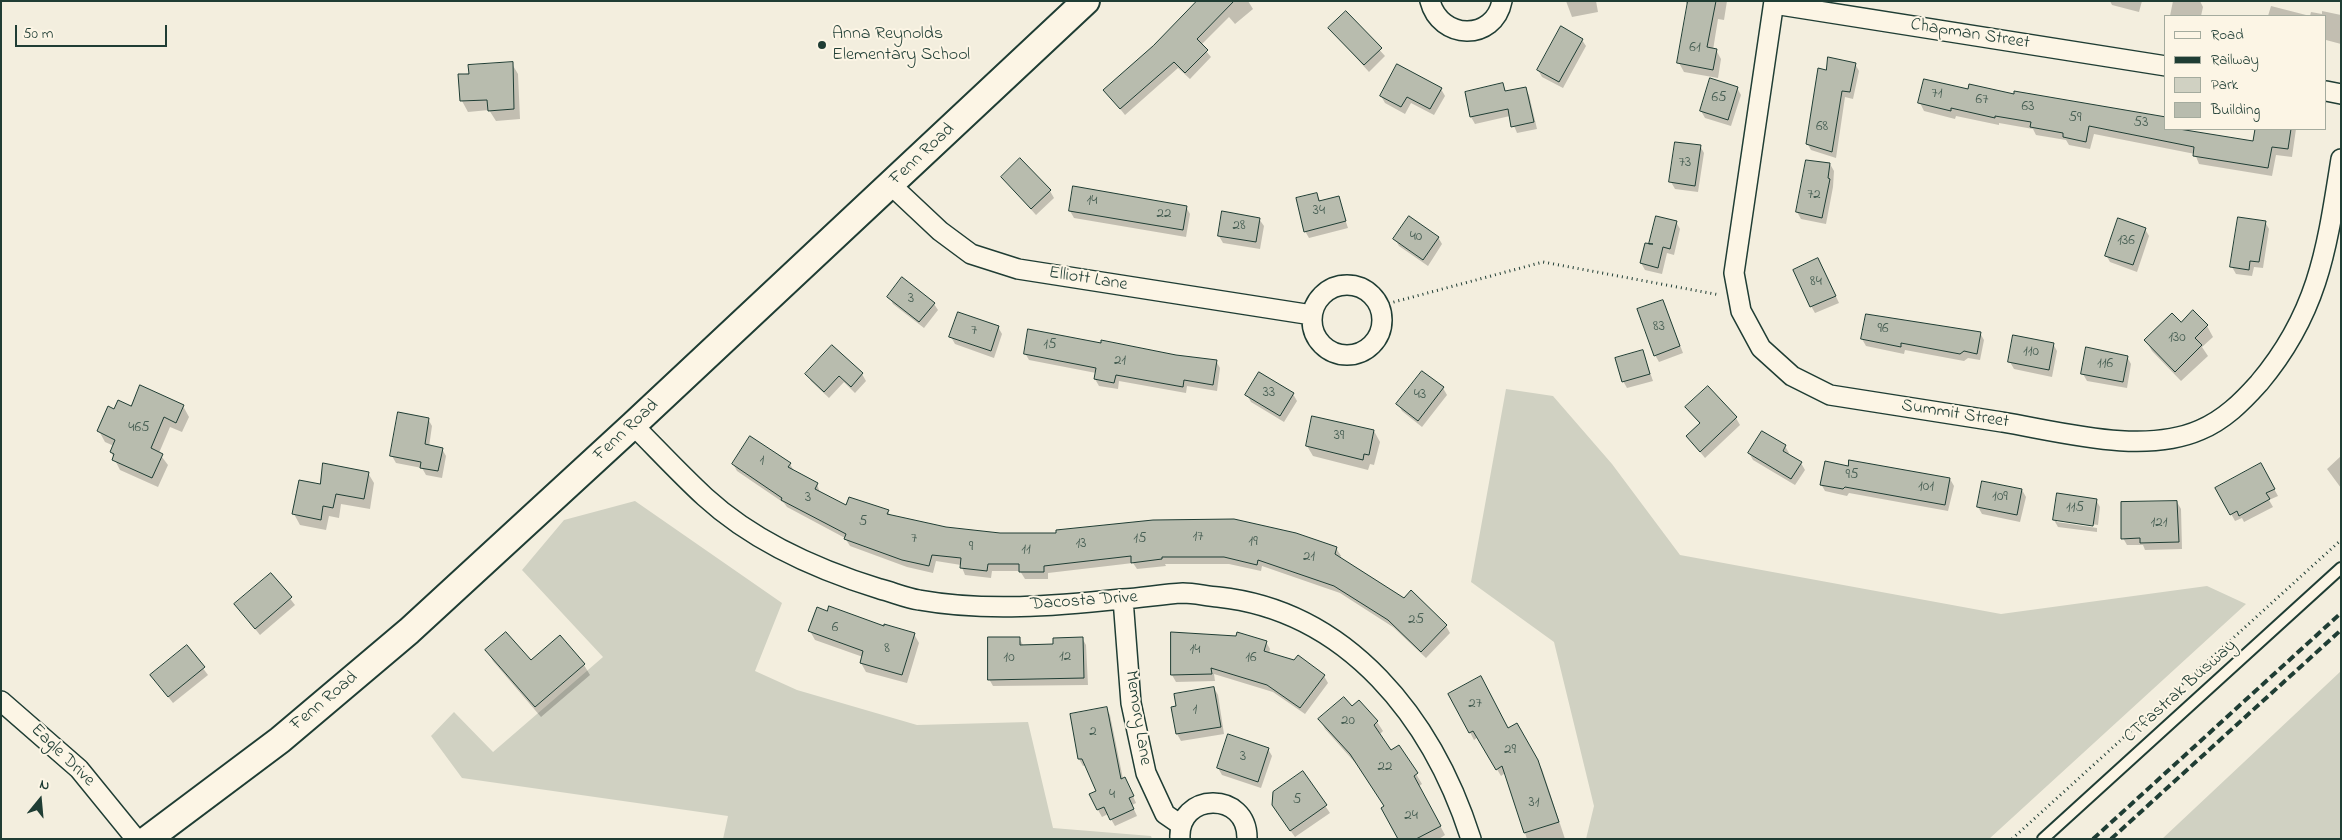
<!DOCTYPE html>
<style>
body{margin:0}
#map{position:relative;width:2342px;height:840px;overflow:hidden;background:#f3eede;font-family:"Indie Flower",sans-serif}
canvas{display:block}
.frame{position:absolute;inset:0;border:2px solid #1f3d34;pointer-events:none}
.legend{position:absolute;left:2164px;top:15px;width:162px;height:115px;box-sizing:border-box;background:#fcf5e5;border:1px solid #a4ab9e;margin:0;padding:6px 9px;list-style:none;font-size:15px;color:#1f3d34}
.legend li{display:flex;align-items:center;gap:10px;height:25px}
.legend b{width:25px;border:1px solid #a4ab9e}
.north{position:absolute;left:15px;top:775px;width:50px;height:50px;-webkit-text-stroke:4px #fcf5e5;paint-order:stroke;rotate:17deg;font-size:14px;font-weight:700;line-height:20px;text-align:center;color:#1f3d34}
.north::after{content:'';display:block;margin:auto;width:18px;height:22px;background:#1f3d34;clip-path:polygon(50% 0,100% 100%,50% 72%,0 100%)}
.scale{position:absolute;left:15px;top:25px;width:152px;height:22px;box-sizing:border-box;border:2px solid #1f3d34;border-top:0;padding-left:6px;font-size:15px;line-height:18px;white-space:nowrap;color:#1f3d34;-webkit-text-stroke:4px #fcf5e5;paint-order:stroke}
</style>
<div id="map">
<canvas width="2342" height="840"></canvas>
<div class="frame"></div>
<ul class="legend">
<li><b style="height:6px;background:#fcf5e5"></b>Road</li>
<li><b style="height:6px;background:#1f3d34"></b>Railway</li>
<li><b style="height:14px;background:#d0d1c2"></b>Park</li>
<li><b style="height:14px;background:#b8bcae"></b>Building</li>
</ul>
<div class="north">N</div>
<div class="scale">50 m</div>
</div>
<script>
const context = document.querySelector('canvas').getContext('2d');
context.lineJoin = 'round';
function fillPath(path, color) { context.fillStyle = color; context.fill(path, 'evenodd'); }
function stroke(path, color, width, dash) { context.strokeStyle = color; context.lineWidth = width; context.lineCap = dash ? 'butt' : 'round'; context.setLineDash(dash || []); context.stroke(path); }
function label(font, color, halo, rows, align = 'center') {
  context.font = font + ' "Indie Flower",sans-serif'; context.lineWidth = 4; context.setLineDash([]); context.textBaseline = 'middle'; context.strokeStyle = halo; context.fillStyle = color; for (const [text, x, y, turn = 0] of rows) {
    context.save(); context.translate(x, y); context.rotate((+turn || 0) * Math.PI / 180); context.textAlign = isNaN(turn) ? turn : align; if (halo) context.strokeText(text, 0, 0); context.fillText(text, 0, 0); context.restore();
  }
}
const green = new Path2D(`
 M1506 389 1553 396 1612 464 1680 555 2001 614 2207 586 2246 604 1989 839H1586L1594 806 1554 642 1471 582Z
 M635 501 782 603 755 671 797 690 917 725 1028 722 1053 828 1151 836 1152 839H723L728 816 462 778 431 736 454 712 493 752 603 657 522 570 564 520Z
 M2341 671V839H2162Z`);
const shadow = new Path2D(`
 M1213 1H1248L1253 9 1235 24 1229 17 1201 45 1211 57 1190 79 1178 68 1125 115 1105 90Z
 M1566 1H1596L1598 12 1572 17Z
 M1685 1H1727L1724 20 1718 19 1713 50H1716L1721 59 1718 78 1684 72 1679 63 1689 7Z
 M2110 1H2142L2139 12 2112 5Z
 M2173 1H2200L2203 7 2201 16H2170Z
 M2271 6 2310 16 2311 12 2322 14V11L2341 15V44L2326 40V16H2268Z
 M1346 13 1385 56 1369 72 1330 29Z
 M1582 40 1586 46 1563 88 1542 77 1538 70Z
 M512 64 518 74 520 119 496 121 489 110 468 112 462 101 460 75Z
 M1855 64 1859 71 1853 99 1845 97 1836 158 1811 150 1807 143 1827 71Z
 M1502 85 1506 92 1525 88 1529 95 1537 129 1517 133 1510 116 1475 124 1471 117 1466 93Z
 M1737 88 1741 95 1731 126 1705 118 1701 111Z
 M1441 89 1445 96 1434 115 1411 103 1405 114 1385 103 1381 96Z
 M1969 91 2166 129H2179L2254 142 2256 129H2296L2292 157 2276 155 2272 176 2199 164 2195 154 2094 134 2090 149 2069 145 2066 140 2036 135 2033 129 1999 123V125L1956 116 1955 119 1924 111 1920 103Z
 M1700 146 1704 153 1698 192 1675 189 1671 182Z
 M1830 164 1834 171 1833 187 1826 224 1801 219 1797 212Z
 M1002 177 1050 191 1054 198 1036 215Z
 M1316 194 1321 202 1338 198 1348 228 1309 238 1305 231Z
 M1186 207 1190 214 1186 237 1074 218 1070 211Z
 M1259 219 1264 226 1260 249 1223 243 1219 236Z
 M1676 222 1680 229 1674 255 1667 253 1662 274 1645 270 1641 263Z
 M2265 222 2269 229 2263 268 2254 267 2252 276 2236 274 2232 267Z
 M2145 229 2149 236 2137 272 2110 262 2106 255Z
 M1438 237 1442 244 1428 266 1399 246 1395 239Z
 M1822 267 1839 303 1815 313 1811 306Z
 M889 297 934 304 938 310 924 328 893 304Z
 M1663 301 1683 353 1659 362 1655 355Z
 M2181 324 2207 326 2213 337 2202 347 2208 356 2181 381 2152 351 2146 340Z
 M998 327 1002 334 994 358 955 344 951 337Z
 M1980 333 1984 340 1980 360 1968 358 1964 361 1905 350 1904 354 1866 346 1862 339Z
 M1102 344 1216 361 1220 368 1217 391 1187 386 1186 393 1119 381 1118 389 1099 386 1095 379 1096 373 1029 360 1025 353Z
 M2053 344 2057 351 2052 377 2014 369 2010 362Z
 M1643 352 1653 381 1627 388 1623 381Z
 M2127 357 2131 364 2127 388 2087 381 2083 374Z
 M807 374H862L866 381 855 393 844 382 829 398 811 381Z
 M1443 388 1447 395 1422 427 1402 411 1398 404Z
 M1293 394 1297 401 1284 422 1251 402 1247 395Z
 M183 406 189 417 182 432 170 427 159 453 168 465 158 487 120 470 111 452 114 446 105 442 99 431 115 411 132 408Z
 M1687 407 1736 418 1740 425 1705 458 1687 436 1700 424Z
 M428 419 432 426 429 447 442 449 446 456 442 478 426 475 422 468 396 463 392 456Z
 M1374 431 1380 442 1374 465 1370 464 1368 470 1313 456 1307 446Z
 M1762 432 1785 446 1789 453 1788 455 1801 463 1805 470 1795 485 1753 460 1749 453Z
 M2341 456V488L2327 469Z
 M733 464H790L794 471 817 484 820 493 847 507 888 511 890 516 946 528 1000 535 1336 548 1341 556 1340 558 1446 626 1450 633 1426 658 1393 627 1340 593 1262 566 1261 571 1229 564H1165L1166 566 1137 569 1133 563 1048 573V579H1025L1020 571H992L991 578 965 575 961 565 936 561 933 573 907 567 850 546 845 538 787 507 784 503 737 471Z
 M2261 465 2278 496 2269 500 2273 507 2244 522 2242 518 2235 521 2217 488Z
 M1849 467 1950 479 1954 486 1948 511 1849 493 1847 496 1825 491 1821 484Z
 M368 473 374 483 370 509 341 504 339 518 329 516 326 530 300 525 294 514 321 485Z
 M2022 490 2026 497 2020 522 1982 514 1978 507Z
 M2096 500 2100 507 2098 525 2057 519V522L2097 528V532L2058 527 2054 520Z
 M2177 502 2181 509 2182 549 2145 550 2143 545H2127L2123 538Z
 M271 574 295 605 260 635 236 605Z
 M885 628 914 634 919 643 907 683 866 672 861 663 863 657 815 640 810 631Z
 M1173 633 1266 642 1270 649 1269 654 1295 662 1298 657 1324 676 1328 683 1305 714 1273 692 1214 674 1215 681 1176 682 1172 675Z
 M1019 638 1023 645 1054 646 1082 638 1086 645 1088 685 993 686 989 679Z
 M187 647 208 675 173 703 151 675Z
 M487 650 531 662 584 665 590 675 541 717 493 661Z
 M1214 688 1218 695 1224 734 1181 741 1177 734Z
 M1450 694 1508 730 1517 725 1542 769 1565 839H1527L1505 773 1501 776 1478 737 1474 740Z
 M1359 702 1377 722 1383 731 1379 735 1390 752 1399 747 1416 774 1422 784 1419 786 1445 835 1439 839H1399L1385 807 1359 767 1325 729 1320 719 1352 708Z
 M1106 708 1110 715 1123 779 1128 785 1136 803 1132 805 1137 816 1115 826 1108 814 1102 817 1098 810 1091 795 1098 792 1086 765 1083 766 1079 759Z
 M1268 749 1272 756 1261 788 1222 775 1218 768Z
 M1303 773 1330 813 1295 837 1277 812Z`);
const building = new Path2D(`
 M1197 1H1234L1197 39 1208 50 1185 73 1174 62 1120 109 1103 90 1153 46Z
 M1688 1H1716L1707 47 1717 49 1713 70 1677 63Z
 M1346 11 1382 48 1364 65 1328 28Z
 M1561 26 1583 39 1559 82 1537 70Z
 M1828 57 1856 63 1850 92 1842 91 1832 152 1806 144 1818 68 1826 70Z
 M513 62 514 109 488 111 487 100 460 101 458 74H469L468 65Z
 M1397 64 1442 88 1430 109 1407 97 1401 107 1380 96Z
 M1710 78 1738 87 1728 120 1700 111Z
 M1924 79 1968 89 1969 84 2014 94V91L2166 117V129H2179L2253 141 2255 129H2291L2288 149 2272 147 2268 168 2193 156 2194 147 2089 126 2086 142 2063 137V133L2030 127 2031 122 1995 116V118L1951 108V111L1918 103Z
 M1503 83 1505 91 1526 87 1534 122 1511 127 1508 109 1470 117 1465 92Z
 M1675 142 1701 145 1695 186 1669 182Z
 M1020 158 1051 190 1031 209 1001 177Z
 M1806 160 1830 163 1828 178 1830 179 1822 218 1796 212Z
 M1073 186 1187 206 1183 230 1069 211Z
 M1317 193 1319 201 1339 196 1346 221 1304 232 1296 198Z
 M1222 211 1260 218 1256 242 1218 236Z
 M1409 216 1439 237 1423 260 1393 239Z
 M1656 216 1677 221 1670 249 1663 247 1658 268 1640 263 1645 243 1653 244H1649Z
 M2238 217 2266 221 2259 262 2250 261 2249 270 2230 267Z
 M2118 218 2146 228 2133 265 2105 256Z
 M1818 258 1836 296 1810 307 1793 270Z
 M902 277 935 303 919 322 887 297Z
 M1663 300 1680 346 1654 356 1637 309Z
 M2193 310 2208 325 2195 338 2202 345 2175 372 2144 340 2172 313 2181 322Z
 M958 312 999 326 991 351 949 337Z
 M1866 314 1981 332 1977 354 1964 351 1960 354 1901 343V347L1861 339Z
 M1028 329 1101 343V340L1176 355 1217 360 1213 385 1184 380 1183 387 1116 375 1114 383 1094 379 1096 368 1024 354Z
 M2013 335 2054 343 2049 370 2008 362Z
 M832 345 863 373 851 387 839 376 824 392 805 374Z
 M2086 347 2128 356 2123 382 2081 374Z
 M1643 350 1650 374 1622 382 1615 358Z
 M1422 371 1444 387 1418 421 1396 404Z
 M1259 372 1294 393 1280 416 1245 395Z
 M140 385 184 405 176 423 164 417 151 448 163 454 152 478 112 460 114 454 110 452 115 440 97 431 108 406 114 409 118 400 131 406Z
 M1708 386 1737 417 1700 452 1686 436 1700 423 1685 407Z
 M398 412 429 418 425 444 443 448 438 471 420 468 421 462 390 456Z
 M1312 416 1374 430 1369 455 1364 454 1363 460 1306 446Z
 M1762 431 1786 445 1783 451 1802 462 1791 479 1748 453Z
 M750 436 791 463 788 467 818 483 815 489 846 505 849 497 889 510 887 514 946 527 1000 533H1056V530L1153 520 1234 519 1296 533 1337 547 1335 554 1404 598 1411 590 1447 625 1421 652 1388 620 1334 586 1258 560 1257 565 1224 557H1162V559L1131 563V556L1044 566V572H1019V564H988L987 571 960 568 961 558 932 555 929 566 902 560 844 539 846 534 781 500 782 498 732 464Z
 M1849 460 1950 478 1945 505 1845 487 1843 489 1820 485 1825 461 1848 466Z
 M323 463 369 472 364 499 336 494 333 508 323 506 321 520 292 514 299 480 320 484Z
 M2261 463 2275 489 2266 493 2270 499 2239 516 2237 511 2230 515 2215 488Z
 M1982 481 2022 489 2017 515 1977 507Z
 M2057 493 2097 499 2093 526 2053 520Z
 M2177 501 2179 542 2140 543V538L2121 539V502Z
 M271 573 292 597 255 629 234 604Z
 M829 606 884 626V624L915 633 902 675 860 663 863 651 808 631 817 607 827 611Z
 M506 632 531 660 560 635 585 664 535 707 485 650Z
 M1171 632 1236 636 1237 632 1267 641 1264 651 1294 660 1298 655 1325 675 1300 708 1267 685 1211 668 1212 674 1171 675Z
 M988 637H1020V645L1053 644V638L1083 637 1084 678 988 680Z
 M187 645 205 667 168 697 150 675Z
 M1481 676 1508 728 1517 723 1538 760 1559 822 1524 833 1502 766 1496 770 1473 731 1469 733 1448 694Z
 M1214 687 1221 727 1176 734 1171 707 1176 706 1174 694Z
 M1344 697 1352 706 1359 700 1378 721 1374 725 1391 750 1399 745 1418 773 1414 776 1441 826 1416 839H1398L1381 808 1384 806 1350 754 1318 719Z
 M1107 707 1121 779 1125 777 1134 796 1129 798 1134 809 1110 820 1104 807 1097 810 1089 794 1096 791 1082 759H1078L1070 714Z
 M1228 734 1269 748 1258 782 1217 768Z
 M1303 771 1327 805 1290 831 1272 805 1273 792Z`);
const path = new Path2D(`
 M1379 306 1543 262 1720 295
 M2012 839 2341 540`);
const lane = new Path2D(`
 M2043 839 2341 568`);
const street = new Path2D(`
 M1430 1C1440 40 1494 42 1502 1
 M1774 1 1734 273 1741 311 1761 348 1792 376 1830 395C1888 404 1945 413 2002 422 2062 432 2143 455 2200 430 2224 420 2242 402 2259 383 2319 312 2327 247 2341 159
 M1774 4 2166 66
 M2326 91 2341 94
 M891 185 940 231 971 254 1018 269 1312 315
 M1312 320a35 35 0 1 1 70 0a35 35 0 1 1-70 0Z
 M633 425C657 449 680 474 705 497 753 541 818 570 880 589 892 592 906 598 919 600 986 612 1054 606 1122 599 1142 598 1162 594 1183 593 1194 593 1206 596 1218 597 1349 611 1433 720 1471 839
 M1123 599 1131 703 1146 773 1165 814 1181 825
 M1 701 79 769 136 839
 M1180 839C1177 792 1248 790 1247 839`);
const secondary = new Path2D(`
 M148 839 280 740 409 631 633 425 1086 1`);
const rail = new Path2D(`
 M2093 839 2341 613
 M2111 839 2341 630`);
const markers = [
 [822,45,5,"#1f3d34"]
];
const numberNames = [
 ["61",1695,49],
 ["71",1937,95],
 ["65",1719,99],
 ["67",1982,101],
 ["63",2028,108],
 ["59",2075,119],
 ["53",2141,124],
 ["68",1822,128],
 ["73",1685,164],
 ["72",1814,196],
 ["14",1092,202],
 ["34",1319,212],
 ["22",1164,215],
 ["28",1239,227],
 ["40",1416,238],
 ["136",2126,242],
 ["84",1816,283],
 ["3",911,300],
 ["83",1659,328],
 ["96",1883,330],
 ["7",974,332],
 ["130",2177,339],
 ["15",1050,346],
 ["110",2031,353],
 ["21",1120,362],
 ["116",2105,365],
 ["33",1269,394],
 ["43",1420,396],
 ["465",139,429],
 ["39",1339,437],
 ["1",762,462],
 ["95",1852,476],
 ["101",1926,488],
 ["109",2000,498],
 ["3",808,499],
 ["115",2075,509],
 ["5",863,523],
 ["121",2159,524],
 ["17",1198,538],
 ["7",914,540],
 ["15",1140,540],
 ["19",1253,543],
 ["13",1081,545],
 ["9",971,548],
 ["11",1026,551],
 ["21",1309,558],
 ["25",1416,621],
 ["6",835,629],
 ["8",887,650],
 ["14",1195,651],
 ["12",1065,658],
 ["10",1009,659],
 ["16",1251,659],
 ["27",1475,705],
 ["1",1195,711],
 ["20",1348,722],
 ["2",1093,733],
 ["29",1510,751],
 ["3",1243,758],
 ["22",1385,768],
 ["4",1112,796],
 ["5",1297,801],
 ["31",1534,804],
 ["24",1411,817]
];
const poiNames = [
 ["Anna Reynolds",832,35],
 ["Elementary School",832,56]
];
const streetNames = [
 ["Chapman Street",1970,35,9],
 ["Fenn Road",923,155,-43],
 ["Elliott Lane",1088,280,9],
 ["Summit Street",1955,415,9],
 ["Fenn Road",627,431,-43],
 ["Dacosta Drive",1084,602,-4],
 ["CTfastrak Busway",2181,692,-42],
 ["Fenn Road",325,702,-40],
 ["Memory Lane",1137,718,81],
 ["Eagle Drive",62,756,44]
];
fillPath(green, '#d0d1c2');
fillPath(shadow, '#0003');
fillPath(building, '#b8bcae');
stroke(building, '#1f3d34', 1);
stroke(lane, '#1f3d34', 14);
stroke(street, '#1f3d34', 22);
stroke(secondary, '#1f3d34', 30);
stroke(path, '#1f3d34', 3, [1, 4]);
stroke(lane, '#fcf5e5', 10);
stroke(street, '#fcf5e5', 19);
stroke(secondary, '#fcf5e5', 26);
stroke(rail, '#1f3d34', 4, [8, 4]);
for (const [x, y, r, color] of markers) { const dot = new Path2D(); dot.arc(x, y, r, 0, 2 * Math.PI); context.fillStyle = color; context.fill(dot); stroke(dot, '#fcf5e5', 2); }
label('15px', '#455d52', null, numberNames);
label('18px', '#1f3d34', '#fcf5e5', poiNames, 'left');
label('18px', '#1f3d34', '#fcf5e5', streetNames);
</script>
